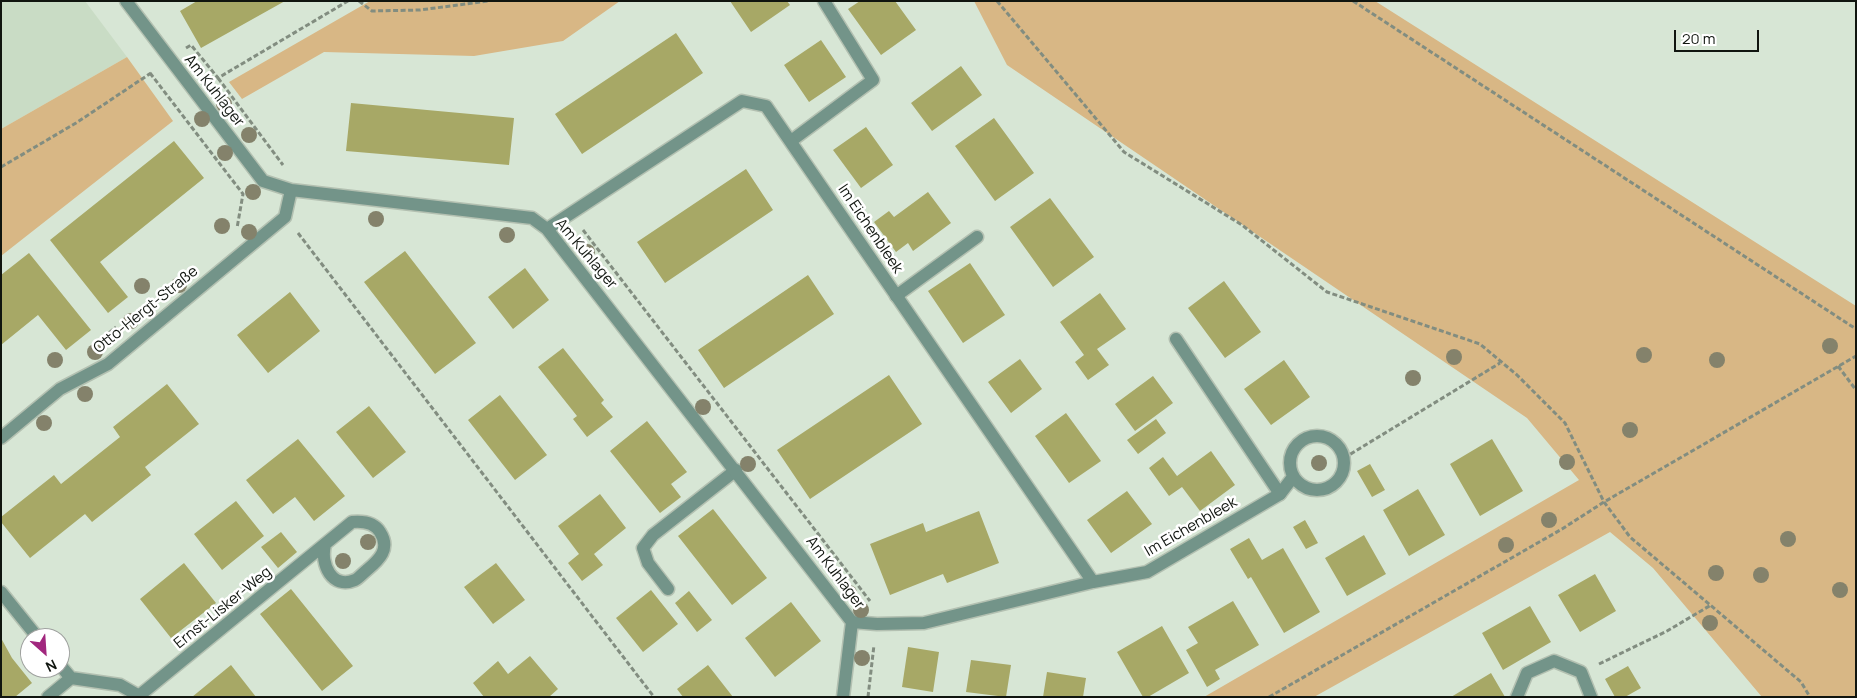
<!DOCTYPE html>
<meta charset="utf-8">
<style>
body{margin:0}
#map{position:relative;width:1857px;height:698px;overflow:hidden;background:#d7e6d5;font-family:Manrope,sans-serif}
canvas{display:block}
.frame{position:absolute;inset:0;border:2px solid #10150f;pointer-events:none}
.north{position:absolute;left:20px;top:628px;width:50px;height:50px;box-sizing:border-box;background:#fff;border:1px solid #9fa19f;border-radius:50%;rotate:154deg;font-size:14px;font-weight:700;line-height:20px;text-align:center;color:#10150f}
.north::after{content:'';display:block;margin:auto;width:18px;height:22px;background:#a1277e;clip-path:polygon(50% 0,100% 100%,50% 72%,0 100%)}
.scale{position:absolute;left:1674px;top:30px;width:85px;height:22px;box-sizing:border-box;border:2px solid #10150f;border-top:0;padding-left:6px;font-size:15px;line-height:18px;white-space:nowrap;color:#10150f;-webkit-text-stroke:4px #fff;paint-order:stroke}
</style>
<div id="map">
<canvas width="1857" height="698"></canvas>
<div class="frame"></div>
<div class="north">N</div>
<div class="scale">20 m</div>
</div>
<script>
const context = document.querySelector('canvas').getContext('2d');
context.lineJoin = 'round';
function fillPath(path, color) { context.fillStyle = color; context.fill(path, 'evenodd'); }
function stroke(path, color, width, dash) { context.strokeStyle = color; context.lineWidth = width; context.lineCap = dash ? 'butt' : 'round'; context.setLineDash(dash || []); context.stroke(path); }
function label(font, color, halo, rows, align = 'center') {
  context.font = font + ' Manrope,sans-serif'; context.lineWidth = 5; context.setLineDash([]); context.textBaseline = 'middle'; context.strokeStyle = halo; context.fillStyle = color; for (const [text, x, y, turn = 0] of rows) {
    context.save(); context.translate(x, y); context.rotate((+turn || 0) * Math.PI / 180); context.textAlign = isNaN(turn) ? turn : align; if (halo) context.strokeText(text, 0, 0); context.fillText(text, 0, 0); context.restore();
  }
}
const built = new Path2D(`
 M1 1H85L127 57 1 129Z`);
const green = new Path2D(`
 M370 1H620L563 41 474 56 324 52 242 99 229 82Z
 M974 1H1375L1856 306V697H1762L1653 568 1610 532 1314 697H1204L1579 480 1527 418 1007 65Z
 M127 57 173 121 1 256V129Z`);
const building = new Path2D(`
 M197 1H285L201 48 180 11Z
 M730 1H787L790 5 751 32Z
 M860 1H895L916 30 881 55 848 9Z
 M676 33 703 73 582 154 555 114Z
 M821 40 846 77 809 102 784 65Z
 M961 66 982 95 932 131 911 103Z
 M351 103 514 118 509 165 346 151Z
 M994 118 1034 173 995 201 955 146Z
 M866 127 893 165 861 188 833 150Z
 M174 141 204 178 100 262 128 297 108 313 50 240Z
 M746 169 773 210 665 283 637 242Z
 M928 192 951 223 913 251 908 243 896 252 874 222 889 211 894 217Z
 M1050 198 1094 257 1053 287 1010 227Z
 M405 251 476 343 435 374 364 282Z
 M29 253 91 330 66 350 38 315 1 345V275Z
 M970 263 1005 315 963 343 928 291Z
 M525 268 549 300 513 329 488 297Z
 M808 275 834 314 724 388 698 350Z
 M1224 281 1261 332 1225 358 1188 308Z
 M290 292 320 331 268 373 237 335Z
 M1100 293 1126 329 1097 349 1109 365 1088 380 1075 362 1084 355 1060 322Z
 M563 348 604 400 601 403 613 417 587 437 573 419 577 416 538 367Z
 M1020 359 1042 389 1011 413 988 382Z
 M1284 360 1310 397 1271 425 1244 389Z
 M889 375 922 424 810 499 777 450Z
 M1153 376 1173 403 1135 431 1115 404Z
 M167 384 199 424 145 467 151 475 92 522 85 514 30 558 1 522V517L54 475 61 484 120 437 113 427Z
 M500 395 547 455 515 480 468 420Z
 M369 406 406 452 373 478 336 432Z
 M1066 413 1101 461 1069 483 1035 436Z
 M1156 419 1166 433 1138 454 1127 440Z
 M647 421 687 472 671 484 681 497 660 513 610 451Z
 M298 439 345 496 314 521 295 497 273 514 246 480Z
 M1492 439 1523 491 1480 516 1450 464Z
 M1211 451 1235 485 1200 511 1182 487 1169 496 1149 468 1163 457 1177 476Z
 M1370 464 1385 490 1372 497 1357 471Z
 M1418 489 1445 535 1409 556 1383 510Z
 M1127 491 1152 524 1111 553 1087 520Z
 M600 494 626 528 594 554 603 565 582 581 568 563 579 554 558 526Z
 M236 501 264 536 222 570 194 534Z
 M713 509 767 578 732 605 678 536Z
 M979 511 999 563 947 583 943 574 890 595 870 544 923 523 926 532Z
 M1305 520 1318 543 1306 549 1293 527Z
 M281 532 297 552 278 568 261 547Z
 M1364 535 1386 574 1347 596 1325 558Z
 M1249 538 1262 560 1283 548 1320 612 1284 633 1251 577 1248 579 1230 549Z
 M184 563 216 603 171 638 140 599Z
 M496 563 525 600 493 624 464 587Z
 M1595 574 1616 611 1580 632 1558 595Z
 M291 589 353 666 322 691 260 614Z
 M651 590 678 624 643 652 616 618Z
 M689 591 712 620 697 632 675 603Z
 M1233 601 1259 645 1215 670 1220 679 1207 687 1186 650 1198 643 1188 627Z
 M791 602 821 641 775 677 745 638Z
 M1530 606 1551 642 1503 670 1482 633Z
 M1162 626 1189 673 1148 697H1143L1117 652Z
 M1 638 12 658 32 683 15 697H1Z
 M908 647 939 652 933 692 902 687Z
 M530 656 558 689 549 697H484L473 683 498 661 508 674Z
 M971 660 1011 665 1006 697 966 692Z
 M231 665 256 697H192Z
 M708 665 733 697H683L677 689Z
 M1628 666 1641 688 1625 697H1615L1605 679Z
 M1047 672 1086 678 1083 697H1043Z
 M1491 673 1505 697H1451Z`);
const path = new Path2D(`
 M359 1 372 11 420 10 488 1
 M997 1 1124 152 1242 225 1327 292 1480 344 1517 375 1565 423 1604 502 1630 537 1801 682 1810 697
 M1353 1 1856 329
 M186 48 191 45 218 78 348 1
 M150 73 243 194 237 228
 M218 78 283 165
 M1 167 76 123 151 73
 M583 230 870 601
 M298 233 654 697
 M92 347 116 327
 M1838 366 1856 390
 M1344 458 1500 363
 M1599 664 1667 631 1711 605
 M868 697 874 645
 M1269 697 1562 529 1604 502 1856 356`);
const service = new Path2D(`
 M791 141 873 80 824 1
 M896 296 977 237
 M1176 339 1280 494
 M668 589 648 563 643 548 653 535 736 470`);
const minor = new Path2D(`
 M126 1 263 181 291 190 532 218 547 229 852 622 843 697
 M547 229 742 101 766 106 1093 582 1147 572 1280 494 1293 477
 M1290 463a27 27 0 1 1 54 0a27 27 0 1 1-54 0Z
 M1 438 60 389 108 364 285 217 291 190
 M1 592 38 638
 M852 622 877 624 924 623 1093 582
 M60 665 71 678 120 685 141 697
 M140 695 352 522C363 521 374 522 380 532 391 549 379 560 367 570 363 573 359 578 355 580 332 590 320 564 325 545
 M48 697 71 678
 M1517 697 1527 673 1554 661 1581 672 1591 697`);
const trees = [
 [224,104],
 [202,119],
 [249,135],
 [225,153],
 [253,192],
 [376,219],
 [222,226],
 [249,232],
 [507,235],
 [587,252],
 [179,285],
 [142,286],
 [131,321],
 [1830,346],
 [95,352],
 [1644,355],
 [1454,357],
 [55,360],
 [1717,360],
 [1413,378],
 [85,394],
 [703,407],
 [44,423],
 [1630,430],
 [1567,462],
 [1319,463],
 [748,464],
 [1549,520],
 [1788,539],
 [368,542],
 [1506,545],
 [343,561],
 [1716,573],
 [1761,575],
 [1840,590],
 [849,593],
 [861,610],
 [1710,623],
 [862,658]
];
const streetNames = [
 ["Am Kuhlager",214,91,52],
 ["Im Eichenbleek",870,229,56],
 ["Am Kuhlager",586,254,50],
 ["Otto-Hergt-Straße",146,310,-39],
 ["Im Eichenbleek",1191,527,-30],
 ["Am Kuhlager",835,573,53],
 ["Ernst-Lisker-Weg",223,608,-39]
];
fillPath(built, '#c9dcc5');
fillPath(green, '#d8b785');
fillPath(building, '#a7a866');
stroke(service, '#b3c0b1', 15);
stroke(minor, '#b3c0b1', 15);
stroke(path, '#828d80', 3, [5, 2.5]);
stroke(service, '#739489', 12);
stroke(minor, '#739489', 12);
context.fillStyle = '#84826b';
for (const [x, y] of trees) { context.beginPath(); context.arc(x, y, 8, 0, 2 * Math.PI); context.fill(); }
label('15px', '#10150f', '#fff', streetNames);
</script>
